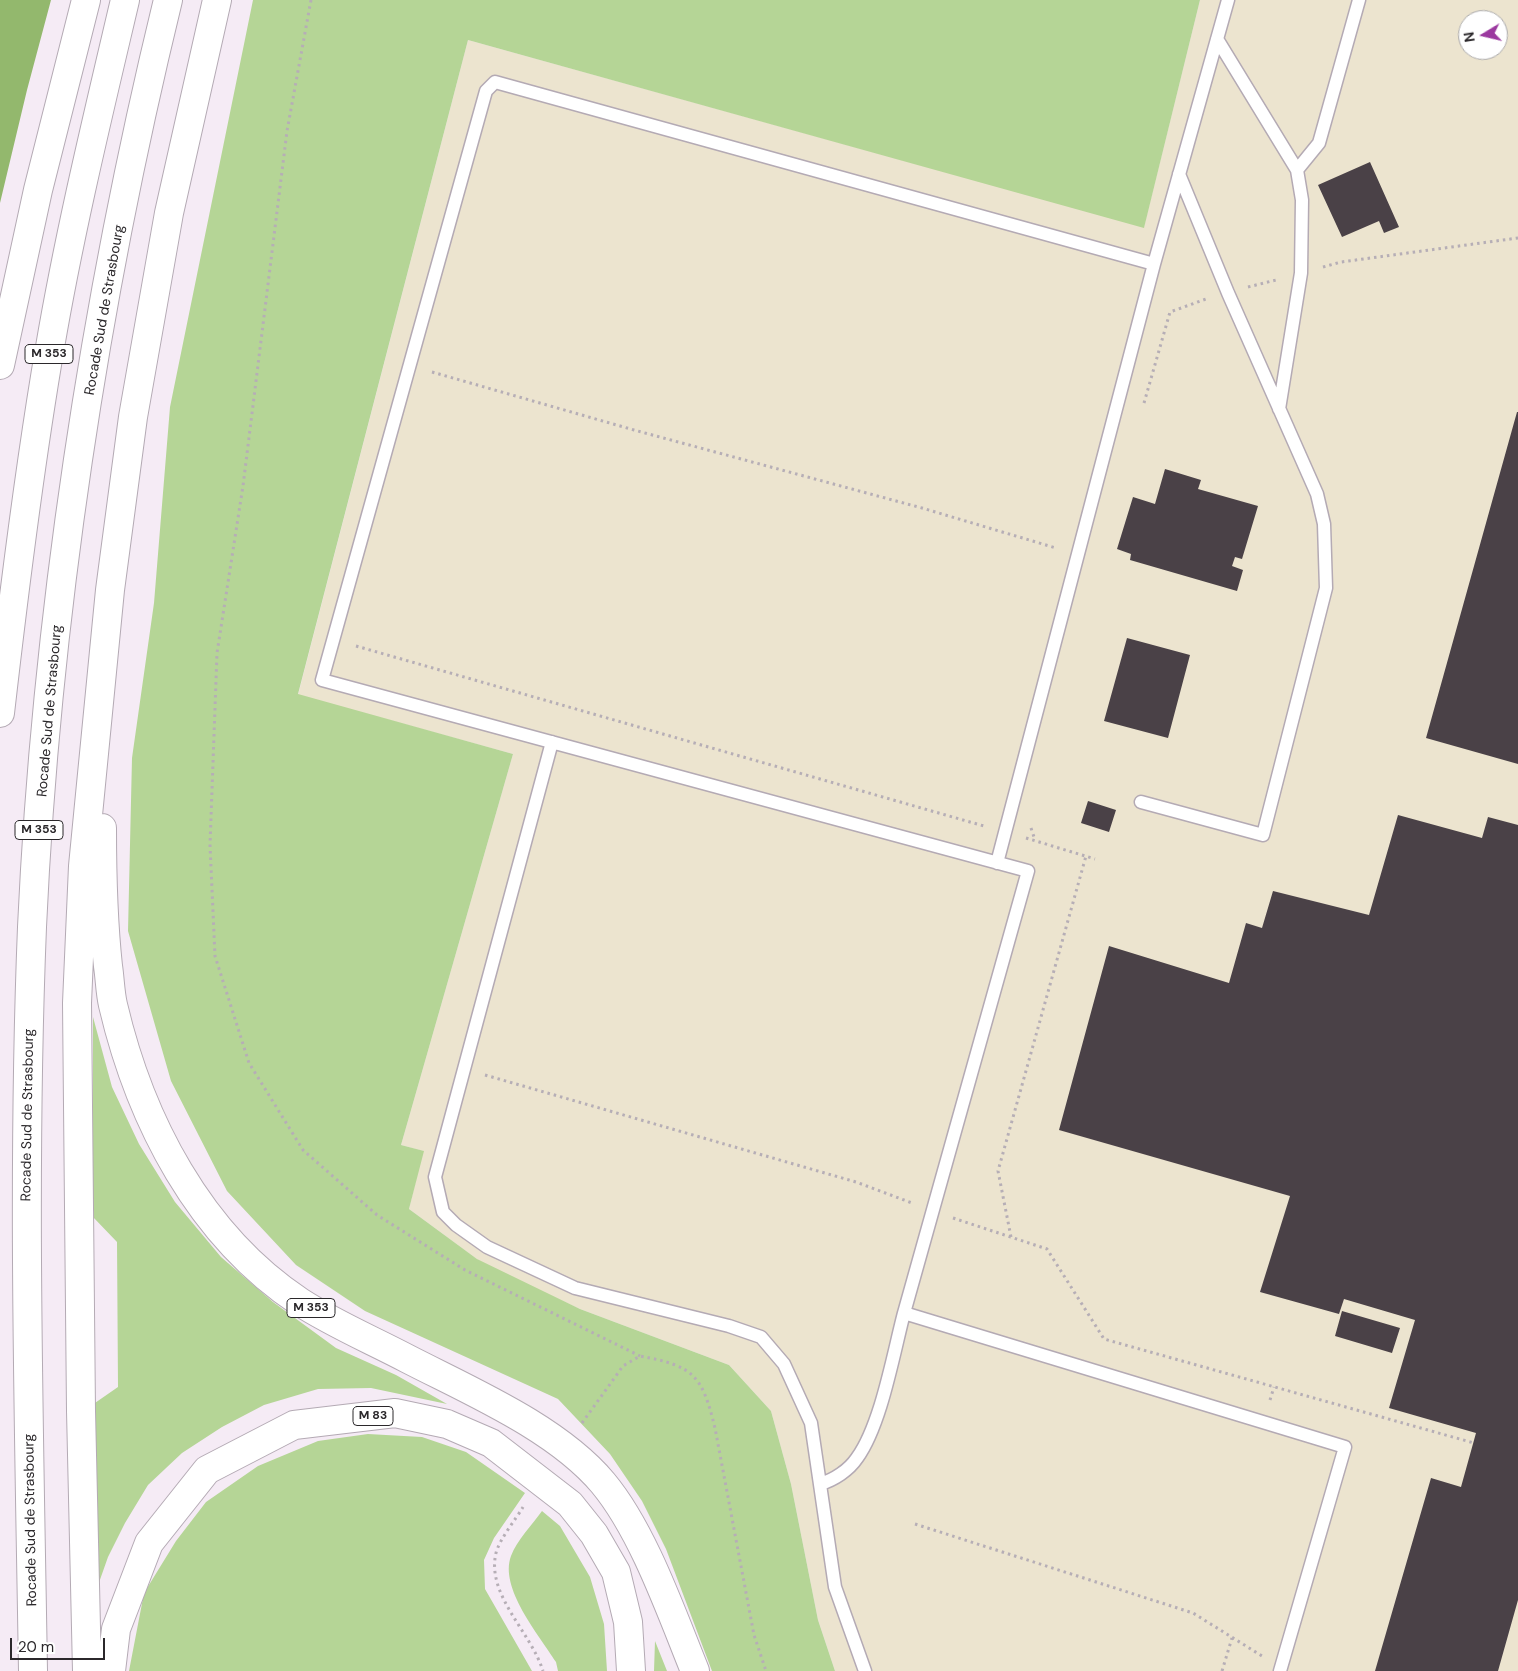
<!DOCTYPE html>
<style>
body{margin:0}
#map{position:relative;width:1518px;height:1671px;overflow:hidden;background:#f5ebf5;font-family:"DM Sans",sans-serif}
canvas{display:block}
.north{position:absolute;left:1458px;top:10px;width:50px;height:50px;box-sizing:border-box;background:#fff;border:1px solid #aaa9aa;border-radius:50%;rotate:261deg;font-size:14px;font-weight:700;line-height:20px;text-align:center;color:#2b282b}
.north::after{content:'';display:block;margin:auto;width:18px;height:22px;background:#9b399f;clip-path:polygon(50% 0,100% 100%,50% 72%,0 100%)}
.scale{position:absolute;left:10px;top:1638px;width:95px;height:22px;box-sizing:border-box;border:2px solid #2b282b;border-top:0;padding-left:6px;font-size:15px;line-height:18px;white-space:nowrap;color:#2b282b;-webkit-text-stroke:4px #fff;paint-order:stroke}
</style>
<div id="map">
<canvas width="1518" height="1671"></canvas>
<div class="north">N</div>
<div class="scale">20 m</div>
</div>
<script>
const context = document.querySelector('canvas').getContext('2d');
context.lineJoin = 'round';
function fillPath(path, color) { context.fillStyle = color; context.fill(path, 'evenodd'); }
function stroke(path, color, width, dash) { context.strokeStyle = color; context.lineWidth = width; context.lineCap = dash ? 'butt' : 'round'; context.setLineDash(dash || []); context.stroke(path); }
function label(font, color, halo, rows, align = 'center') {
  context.font = font + ' "DM Sans",sans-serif'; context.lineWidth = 5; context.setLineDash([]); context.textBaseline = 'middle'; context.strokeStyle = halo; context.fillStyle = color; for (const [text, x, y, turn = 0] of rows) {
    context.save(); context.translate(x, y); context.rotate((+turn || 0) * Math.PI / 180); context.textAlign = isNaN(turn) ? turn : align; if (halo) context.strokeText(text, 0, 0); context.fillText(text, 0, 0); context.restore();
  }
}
const commercial = new Path2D(`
 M1200 0H1518V1671H835L818 1620 791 1484 771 1411 729 1365 580 1309 489 1268 409 1209 423 1151 401 1145 513 754 298 695 468 40 1144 227ZM1468 20H1498V50H1468Z`);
const green = new Path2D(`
 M253 0H1200L1144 228 468 40 298 694 513 754 401 1145 424 1151 409 1209 477 1259 580 1309 729 1365 771 1411 791 1484 818 1620 835 1671H712L666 1549 642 1501 610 1454 558 1399 365 1311 296 1265 227 1191 171 1081 128 931 132 758 154 603 170 407Z
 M93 1017 112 1087 139 1144 175 1202 221 1257 273 1302 336 1348 396 1375 447 1404 371 1388 318 1389 264 1405 222 1427 182 1453 148 1485 125 1523 108 1557 96 1591 92 1405 118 1387 117 1242 93 1217Z
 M368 1434 422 1437 466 1452 525 1493 494 1538 484 1560 485 1589 532 1671H129L144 1593 176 1541 206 1502 258 1466 318 1441Z
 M542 1511 560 1526 590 1577 604 1624 607 1671H558L556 1662C539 1635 499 1588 511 1556 517 1540 532 1525 542 1511Z
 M655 1641 667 1671H654Z`);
const forest = new Path2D(`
 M0 0H51L27 90 0 203Z`);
const building = new Path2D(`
 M1370 162 1399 227 1384 233 1379 221 1342 237 1318 185Z
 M1517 412H1518V764L1426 738Z
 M1165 469 1201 480 1198 489 1258 506 1242 559 1235 557 1232 566 1243 570 1237 591 1130 560 1131 554 1117 549 1133 497 1155 504Z
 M1127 638 1190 655 1168 738 1104 721Z
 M1088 801 1116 810 1109 832 1081 823Z
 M1398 815 1482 838 1488 817 1518 825V1600L1498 1671H1375L1431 1478 1461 1487 1476 1433 1389 1408 1415 1320 1344 1299 1339 1314 1260 1292 1290 1196 1059 1130 1109 946 1229 983 1246 923 1262 928 1273 891 1369 915Z
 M1342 1311 1400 1328 1392 1353 1335 1336Z`);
const path = new Path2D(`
 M311 0 287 131 243 486 217 653 210 845 215 956 249 1063 303 1150 377 1215 465 1270 640 1356
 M1323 267 1341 262 1518 238
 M1248 287 1276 280
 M432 372 634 430 922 508 1056 548
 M1144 403 1170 312 1206 299
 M356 646 984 826
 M1031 828 1035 840
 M1026 838 1095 859
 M485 1075 856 1182 912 1203
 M953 1218 1047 1249 1104 1339 1474 1443
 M1011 1237 998 1171 1086 856
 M1270 1400 1274 1387
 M582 1423 623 1366 640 1356C694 1366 702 1375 715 1428L754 1635 766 1671
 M523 1507C516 1519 499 1540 496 1553 486 1595 531 1632 543 1671
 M915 1524 1193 1613 1262 1656
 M1222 1671 1232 1638`);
const service = new Path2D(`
 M1217 39 1297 170 1302 200 1301 273 1279 409
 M1297 170 1319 143 1359 0
 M552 742 435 1177 443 1212 456 1225 487 1247 575 1288 729 1326 761 1337 784 1364 811 1423 835 1587 865 1671
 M1141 802 1263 835 1326 588 1324 524 1317 494 1228 293 1179 174
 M997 863 1154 264 1228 0
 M904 1313 1028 871 322 680 486 91 495 82 1154 264
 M820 1484C834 1480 849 1470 857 1458 881 1425 893 1355 904 1313L1345 1447 1280 1671`);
const trunk = new Path2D(`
 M0 365 38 190 86 0
 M0 713C14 591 29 469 50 347 70 230 98 115 125 0
 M102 828C102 875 103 920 108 966 110 979 110 992 113 1005 140 1120 199 1235 300 1302 334 1324 372 1340 408 1359 470 1391 557 1428 603 1483 643 1531 671 1612 695 1671
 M33 1671C29 1423 22 1175 32 927 46 620 95 299 168 0
 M87 1671 81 1411 77 1003 83 866 110 590 133 417 169 213 217 0
 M111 1671 116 1629 149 1543 207 1470 294 1425 395 1413 447 1424 491 1443 570 1504 594 1534 616 1572 628 1622 631 1671`);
const shields = [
 [49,354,48],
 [39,830,48],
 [311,1308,48],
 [373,1416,40]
];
const shieldNames = [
 ["M 353",49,354],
 ["M 353",39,830],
 ["M 353",311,1308],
 ["M 83",373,1416]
];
const streetNames = [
 ["Rocade Sud de Strasbourg",105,310,-80],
 ["Rocade Sud de Strasbourg",50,711,-85],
 ["Rocade Sud de Strasbourg",28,1115,-89],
 ["Rocade Sud de Strasbourg",31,1520,-91]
];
fillPath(commercial, '#ece4cf');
fillPath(green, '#b5d596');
fillPath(forest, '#93b86d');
fillPath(building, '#4a4147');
stroke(service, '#b4aab4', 15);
stroke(trunk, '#b4aab4', 30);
stroke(path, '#b6aeb6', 3, [2.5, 4]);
stroke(service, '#fff', 12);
stroke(trunk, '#fff', 28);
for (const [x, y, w] of shields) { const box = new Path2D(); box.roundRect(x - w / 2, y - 9.5, w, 19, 4); context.fillStyle = '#fff'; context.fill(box); stroke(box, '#2b282b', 1); }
label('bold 12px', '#2b282b', null, shieldNames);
label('14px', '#2b282b', '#fff', streetNames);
</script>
